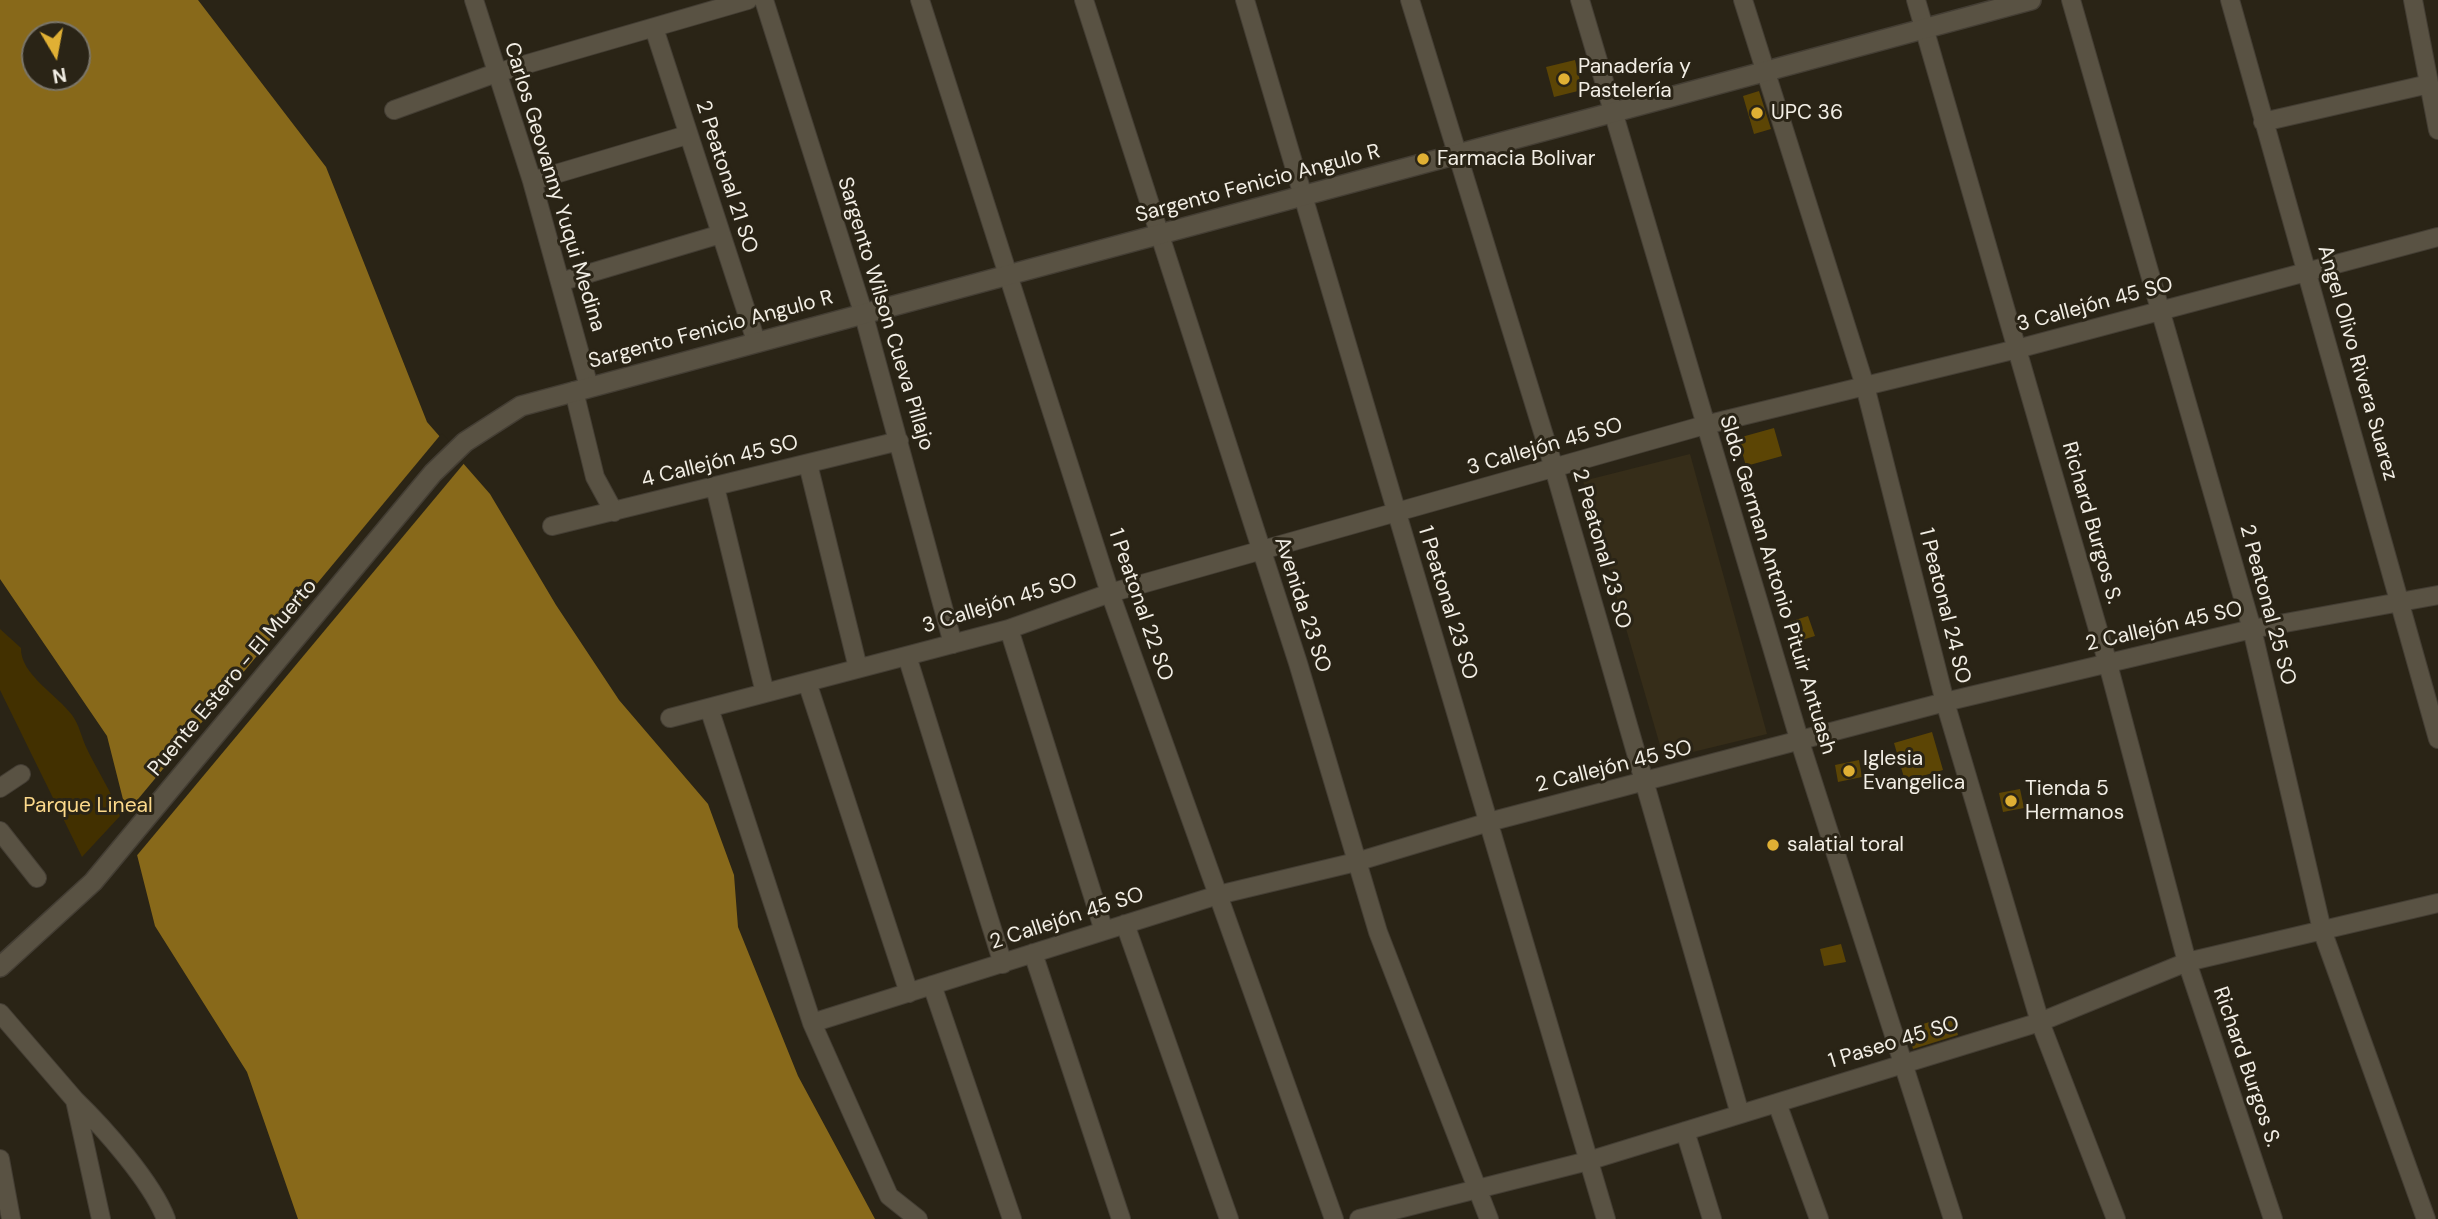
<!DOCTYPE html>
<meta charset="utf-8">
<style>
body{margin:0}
#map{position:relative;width:2438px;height:1219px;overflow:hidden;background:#2a2416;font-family:"DM Sans",sans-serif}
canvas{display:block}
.north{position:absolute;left:21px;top:21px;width:70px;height:70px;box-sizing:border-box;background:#2a2416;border:2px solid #7a7569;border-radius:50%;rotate:170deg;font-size:19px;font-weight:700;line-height:28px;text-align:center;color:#f2eee5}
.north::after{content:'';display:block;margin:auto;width:24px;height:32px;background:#e0b034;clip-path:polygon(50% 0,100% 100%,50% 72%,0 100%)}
</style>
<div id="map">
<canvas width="2438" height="1219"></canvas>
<div class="north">N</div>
</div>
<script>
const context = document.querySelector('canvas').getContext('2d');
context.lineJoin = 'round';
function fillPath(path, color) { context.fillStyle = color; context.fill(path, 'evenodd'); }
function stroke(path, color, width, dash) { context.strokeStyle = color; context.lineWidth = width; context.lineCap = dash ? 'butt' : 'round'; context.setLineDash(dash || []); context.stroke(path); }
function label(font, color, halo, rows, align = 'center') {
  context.font = font + ' "DM Sans",sans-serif'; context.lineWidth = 6; context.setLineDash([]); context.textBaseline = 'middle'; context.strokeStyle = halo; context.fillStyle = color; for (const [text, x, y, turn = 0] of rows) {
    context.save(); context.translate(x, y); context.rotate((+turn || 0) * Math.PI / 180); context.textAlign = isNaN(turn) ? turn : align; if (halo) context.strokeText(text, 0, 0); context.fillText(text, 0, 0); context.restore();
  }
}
const built = new Path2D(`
 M1690 454 1767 734 1664 759 1583 481Z`);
const green = new Path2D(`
 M0 629 21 648C20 674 57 695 72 715 79 724 82 739 87 749 98 772 112 792 120 816L82 857 0 690Z`);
const water = new Path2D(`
 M0 0H198L326 167 427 422 490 494 556 605 619 700 708 804 734 875 738 927 798 1076 875 1219H298L247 1072 155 926 107 736 0 579ZM35 35H77V77H35Z`);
const pier = new Path2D(`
 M442 433 466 461 134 859 124 816Z`);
const building = new Path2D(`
 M1575 60 1582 90 1554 97 1546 67Z
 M1759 91 1771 129 1754 134 1743 96Z
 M1774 428 1782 456 1746 466 1738 438Z
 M1808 616 1815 636 1795 642 1789 622Z
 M1932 732 1943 770 1905 781 1894 743Z
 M1859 760 1862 777 1838 782 1835 765Z
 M2020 789 2024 808 2003 812 1999 793Z
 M1841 944 1846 962 1824 966 1820 949Z
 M1952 1015 1958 1035 1913 1049 1907 1029Z`);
const minor = new Path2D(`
 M474 0 532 181 589 387
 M764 0 863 312 953 644
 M920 0 1110 593 1334 1219
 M1084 0 1298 663 1378 932 1489 1219
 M1245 0 1606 1219
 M1410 0 1554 468 1740 1114
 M1580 0 1800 742 1953 1219
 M1743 0 1865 386 1945 702 2040 1022 2116 1219
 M1916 0 2108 664 2187 962 2273 1219
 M2071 0 2252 629 2322 930 2426 1219
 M2230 0 2438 739
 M2413 0 2438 130
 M654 28 756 341
 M394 110 496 73 748 0
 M2263 122 2429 84
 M532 181 687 135
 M560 282 721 234
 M574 391 595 477 614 512
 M808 464 858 668
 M715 487 765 693
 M552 526 899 441
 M1009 629 1104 931
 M907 656 1003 964
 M807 682 909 993
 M709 708 812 1023 889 1196 918 1219
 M670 718 1009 629 1110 593 1705 425 2017 349 2438 237
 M0 788 21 774
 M0 831 37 878
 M1125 924 1229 1219
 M1033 953 1121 1219
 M932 985 1012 1219
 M0 1013 75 1100 101 1219
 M812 1023 1218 895 1356 862 1489 822 1945 702 2252 629 2438 595
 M75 1100C104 1128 152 1182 166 1219
 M1777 1103 1819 1219
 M1685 1131 1712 1219
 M0 1159 11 1219
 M1359 1219 1588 1161 2040 1022 2187 962 2438 903`);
const tertiary = new Path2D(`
 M0 967 93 882 433 473 465 442 521 406 2031 0`);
const markers = [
 [1564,79,7,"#e0b034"],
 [1757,113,7,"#e0b034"],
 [1423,159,7,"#e0b034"],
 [1849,771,7,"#e0b034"],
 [2011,801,7,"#e0b034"],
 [1773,845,7,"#e0b034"]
];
const poiNames = [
 ["Panadería y",1578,67],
 ["Pastelería",1578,91],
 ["UPC 36",1771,113],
 ["Farmacia Bolivar",1437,159],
 ["Iglesia",1863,759],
 ["Evangelica",1863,783],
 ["Tienda 5",2025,789],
 ["Hermanos",2025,813],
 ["salatial toral",1787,845]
];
const streetNames = [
 ["2 Peatonal 21 SO",726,177,72],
 ["Sargento Fenicio Angulo R",1258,184,-15],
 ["Carlos Geovanny Yuqui Medina",554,187,73],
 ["3 Callejón 45 SO",2095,305,-15],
 ["Sargento Wilson Cueva Pillajo",885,314,73],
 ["Sargento Fenicio Angulo R",711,330,-15],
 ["Angel Olivo Rivera Suarez",2357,363,74],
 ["3 Callejón 45 SO",1545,447,-16],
 ["4 Callejón 45 SO",720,462,-14],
 ["Richard Burgos S.",2091,523,74],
 ["2 Peatonal 23 SO",1601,549,74],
 ["Sldo. German Antonio Pituir Antuash",1777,585,73],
 ["1 Peatonal 23 SO",1447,603,73],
 ["3 Callejón 45 SO",1000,604,-17],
 ["1 Peatonal 22 SO",1140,605,71],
 ["Avenida 23 SO",1302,605,72],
 ["2 Peatonal 25 SO",2267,605,75],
 ["1 Peatonal 24 SO",1944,606,76],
 ["2 Callejón 45 SO",2164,627,-13],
 ["Puente Estero - El Muerto",233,678,-50],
 ["2 Callejón 45 SO",1614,767,-14],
 ["2 Callejón 45 SO",1067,919,-18],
 ["1 Paseo 45 SO",1894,1043,-17],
 ["Richard Burgos S.",2246,1067,71]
];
const parkNames = [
 ["Parque Lineal",88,806]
];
fillPath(built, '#362d19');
fillPath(green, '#423000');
fillPath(water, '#88691a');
fillPath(pier, '#2a2416');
fillPath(building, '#5c4505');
stroke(minor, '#443e34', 20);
stroke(tertiary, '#443e34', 22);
stroke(minor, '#595243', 18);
stroke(tertiary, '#595243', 19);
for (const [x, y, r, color] of markers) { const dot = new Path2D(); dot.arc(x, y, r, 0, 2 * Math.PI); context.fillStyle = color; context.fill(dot); stroke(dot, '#2a2416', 2.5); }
label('21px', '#f2eee5', '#2a2416', poiNames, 'left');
label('21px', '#f2eee5', '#2a2416', streetNames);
label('21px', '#fcd98b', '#2a2416', parkNames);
</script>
